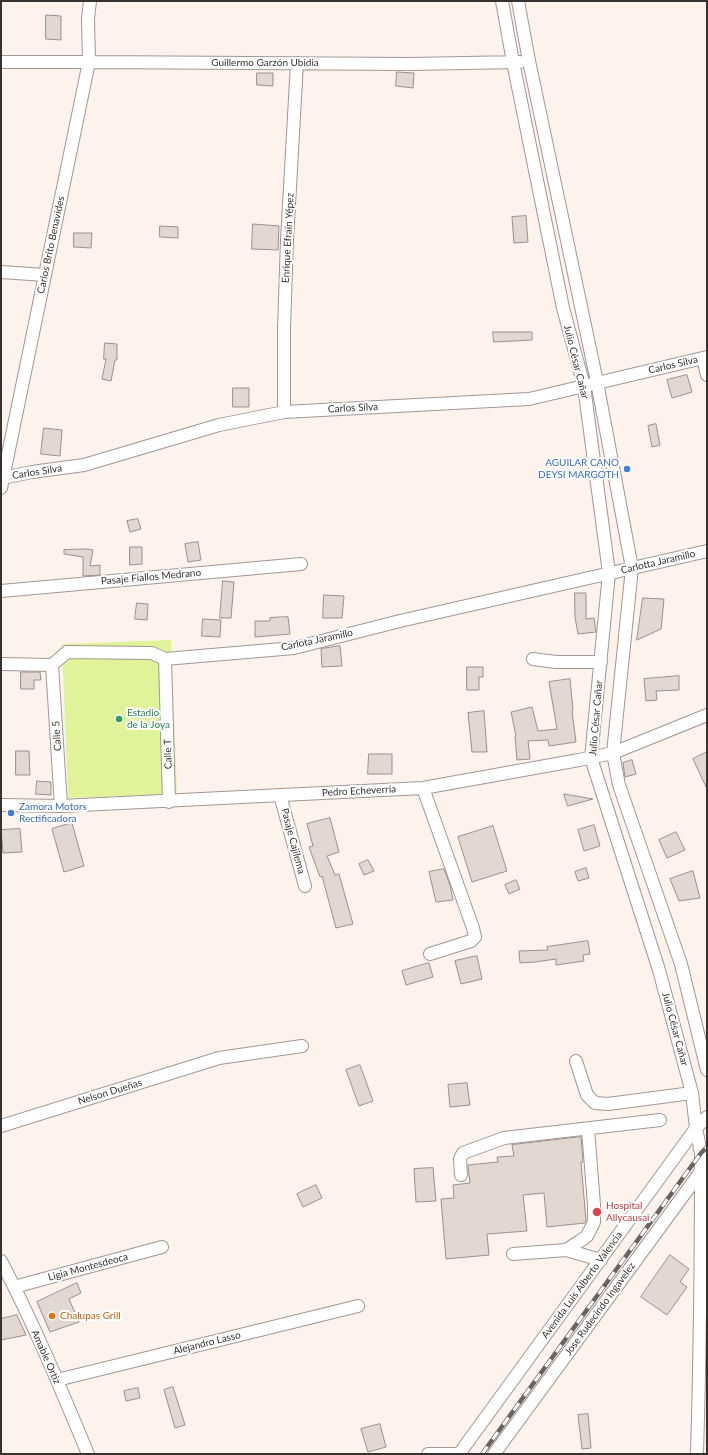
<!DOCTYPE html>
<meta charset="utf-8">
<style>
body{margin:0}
#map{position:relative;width:708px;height:1455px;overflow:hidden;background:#fef2ed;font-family:Lato,sans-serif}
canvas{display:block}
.frame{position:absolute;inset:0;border:2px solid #373230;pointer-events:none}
</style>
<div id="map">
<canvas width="708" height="1455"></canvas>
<div class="frame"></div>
</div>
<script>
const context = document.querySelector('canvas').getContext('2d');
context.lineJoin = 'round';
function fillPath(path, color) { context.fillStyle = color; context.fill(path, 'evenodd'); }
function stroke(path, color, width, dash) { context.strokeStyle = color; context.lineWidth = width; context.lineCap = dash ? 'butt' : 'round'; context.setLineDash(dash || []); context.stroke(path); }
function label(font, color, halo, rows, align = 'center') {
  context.font = font + ' Lato,sans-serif'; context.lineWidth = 4; context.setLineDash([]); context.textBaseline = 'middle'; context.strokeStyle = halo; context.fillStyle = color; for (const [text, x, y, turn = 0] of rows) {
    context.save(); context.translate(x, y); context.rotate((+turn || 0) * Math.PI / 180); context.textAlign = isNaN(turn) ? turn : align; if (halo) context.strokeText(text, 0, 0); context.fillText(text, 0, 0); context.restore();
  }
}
const green = new Path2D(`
 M171 640 177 794 68 798 62 644Z`);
const building = new Path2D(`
 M46 15 61 16V40L46 39Z
 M397 72 414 73 413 88 396 86Z
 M257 73H273V86L257 85Z
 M526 216 528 242 514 243 512 217Z
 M253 224 279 226 278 250 252 249Z
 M160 226 178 227V238L160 237Z
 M74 233H92L91 248 74 247Z
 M493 332H532V340L494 342Z
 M105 343 117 344V360H115L111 381 102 379 106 359H104Z
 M687 375 692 392 672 398 667 380Z
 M233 388H249V407H233Z
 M656 424 660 445 652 447 648 426Z
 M44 428 62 430 60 456 41 454Z
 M138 519 141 529 130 532 127 521Z
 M198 542 201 560 188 562 185 544Z
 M130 547H142V564L130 565Z
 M87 549 93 550 90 566 100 565V575L83 576V557L64 554V550Z
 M223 581 234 582 231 618H220Z
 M575 593H586V619L594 618 596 632 578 634 575 617Z
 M324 595 344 596 342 618H323Z
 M643 598 664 599 661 629 637 640Z
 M137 603 148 604 147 620 135 619Z
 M288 617 290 634 255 637V621H270V618Z
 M203 619 221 620 220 637 202 636Z
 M340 646 342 666 322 667 321 649Z
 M467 667H483V677H479V690H467Z
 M21 672H40L41 680H34V689H21Z
 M679 676V690L656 691 657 700 646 701 644 679Z
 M570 679 573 710 572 711 576 742 549 746 548 740 528 741 530 759 517 760 515 736H516L511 712 532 707 538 731 557 729 549 682Z
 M484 711 487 752H472L468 713Z
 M16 751H29L30 775H16Z
 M707 752V789L693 759Z
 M369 754H392V774H368Z
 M632 760 636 774 625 777 623 763Z
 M37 781 51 782V795L36 794Z
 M564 794 593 799 568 806Z
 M330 818 339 852 327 856 335 875 339 874 353 924 336 928 322 876 320 877 309 847 313 846 307 824Z
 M72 823 84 866 64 872 52 829Z
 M594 825 600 846 584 851 578 830Z
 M493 826 507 871 472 882 458 837Z
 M20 829 22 852 3 853 1 830Z
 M676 832 685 850 667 858 659 840Z
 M368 860 374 871 364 875 359 864Z
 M586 868 589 878 578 881 575 872Z
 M444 869 450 885 453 900 436 902 429 872Z
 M693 871 700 898 679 901 670 879Z
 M516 880 520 889 509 894 505 885Z
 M588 941 590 954 583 955 584 961 556 965V959L535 962 520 963 519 951 548 950 547 947Z
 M477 956 482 979 461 984 455 961Z
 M429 963 433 977 406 985 402 971Z
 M360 1065 373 1101 359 1106 346 1070Z
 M467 1083 470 1105 450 1107 448 1085Z
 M581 1137 583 1162H581L586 1221 585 1223 547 1227 544 1193 523 1195 527 1231 487 1234 489 1255 446 1259 441 1199 454 1198 453 1185 470 1183 468 1165 498 1162 497 1157 514 1156 512 1145Z
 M433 1168 436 1201 416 1202 414 1169Z
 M316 1185 322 1198 303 1207 297 1194Z
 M670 1255 689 1269 680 1282 687 1287 667 1315 641 1297Z
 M77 1283 81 1293 69 1299 79 1322 50 1332 37 1302Z
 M17 1315 26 1335 1 1340V1319Z
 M173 1387 185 1425 175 1428 164 1390Z
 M138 1388 140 1398 126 1401 124 1391Z
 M588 1414 591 1448 582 1449 578 1415Z
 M380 1424 386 1447 368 1452 361 1429Z`);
const minor = new Path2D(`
 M502 1 513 62 563 308 584 386 609 573 591 758 659 970 692 1093 696 1128 701 1153C701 1253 700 1354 697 1454
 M518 1 529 61 597 382 632 568 613 753 619 785 681 964 707 1070
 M1 62H89L410 64 520 62
 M1 272 45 275
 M703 358 707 375
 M284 412V328L287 240 297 63
 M3 478 32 472 84 465 219 425 284 412 529 399 707 357
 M1 488 89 62 88 19 90 1
 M1 591 301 564
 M165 659 169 802
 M533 659 556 662H601
 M1 664 52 665 67 652 152 653 165 659 294 648 400 621 707 551
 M52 665 61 806
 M423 788 473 928 475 937 471 941 430 954
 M280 795 305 886
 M1 805 61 806 423 788 579 760 613 753 707 715
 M576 1061 587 1095 595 1103 608 1104 692 1093
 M1 1126 219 1058 302 1046
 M461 1175 460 1159 463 1153 504 1138 660 1120
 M566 1250 580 1241 587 1236 594 1222V1205L588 1129
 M513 1254 566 1250 601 1260
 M1 1261C34 1324 61 1389 88 1454
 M14 1287 162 1247
 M57 1380 358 1306
 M428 1454H454
 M459 1454 696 1128 707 1117
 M494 1454 702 1170`);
const rail = new Path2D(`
 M482 1454 701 1153 707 1147`);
const markers = [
 [627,469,4,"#3f7fe0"],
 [119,719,4,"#2e9e5b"],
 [11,813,4,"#3f7fe0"],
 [597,1212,5,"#e0444e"],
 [52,1316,4,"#e8710a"]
];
const streetNames = [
 ["Guillermo Garzón Ubidia",265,63],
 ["Enrique Efraín Yépez",288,238,-87],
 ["Carlos Brito Benavides",51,245,-78],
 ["Julio César Cañar",576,362,76],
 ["Carlos Silva",673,365,-13],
 ["Carlos Silva",353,408,-3],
 ["Carlos Silva",37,472,-9],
 ["Carlotta Jaramillo",658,562,-13],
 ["Pasaje Fiallos Medrano",151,577,-5],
 ["Carlota Jaramillo",317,640,-12],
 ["Julio César Cañar",596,718,-85],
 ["Calle 5",57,736,-94],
 ["Calle T",168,754,-92],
 ["Pedro Echeverría",359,791,-3],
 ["Pasaje Cajilema",293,841,75],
 ["Julio César Cañar",675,1029,75],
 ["Nelson Dueñas",110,1092,-17],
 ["Ligia Montesdeoca",88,1267,-15],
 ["Avenida Luis Alberto Valencia",582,1285,-54],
 ["Jose Rudecindo Ingavelez",600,1309,-54],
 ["Alejandro Lasso",207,1343,-14],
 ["Amable Ortiz",46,1357,66]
];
const shopNames = [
 ["AGUILAR CANO",619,463],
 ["DEYSI MARGOTH",619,475],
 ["Zamora Motors",19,807,"left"],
 ["Rectificadora",19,819,"left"]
];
const leisureNames = [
 ["Estadio",127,713],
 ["de la Joya",127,725]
];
const healthNames = [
 ["Hospital",606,1206],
 ["Allycausai",606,1218]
];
const foodNames = [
 ["Chalupas Grill",60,1316]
];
fillPath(green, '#e0f399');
fillPath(building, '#e3d7d2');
stroke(building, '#9a8f8b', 1);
stroke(minor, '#a29792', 14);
stroke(minor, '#fff', 12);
stroke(rail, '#6a6461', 4.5);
stroke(rail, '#fff', 3, [9]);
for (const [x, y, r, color] of markers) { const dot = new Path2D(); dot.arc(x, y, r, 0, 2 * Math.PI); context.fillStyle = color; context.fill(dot); stroke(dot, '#fff', 1.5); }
label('10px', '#373230', '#fff', streetNames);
label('10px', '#366cbe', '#fff', shopNames, 'right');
label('10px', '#27864d', '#fff', leisureNames, 'left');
label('10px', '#be3a42', '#fff', healthNames, 'left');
label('10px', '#c56008', '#fff', foodNames, 'left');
</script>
